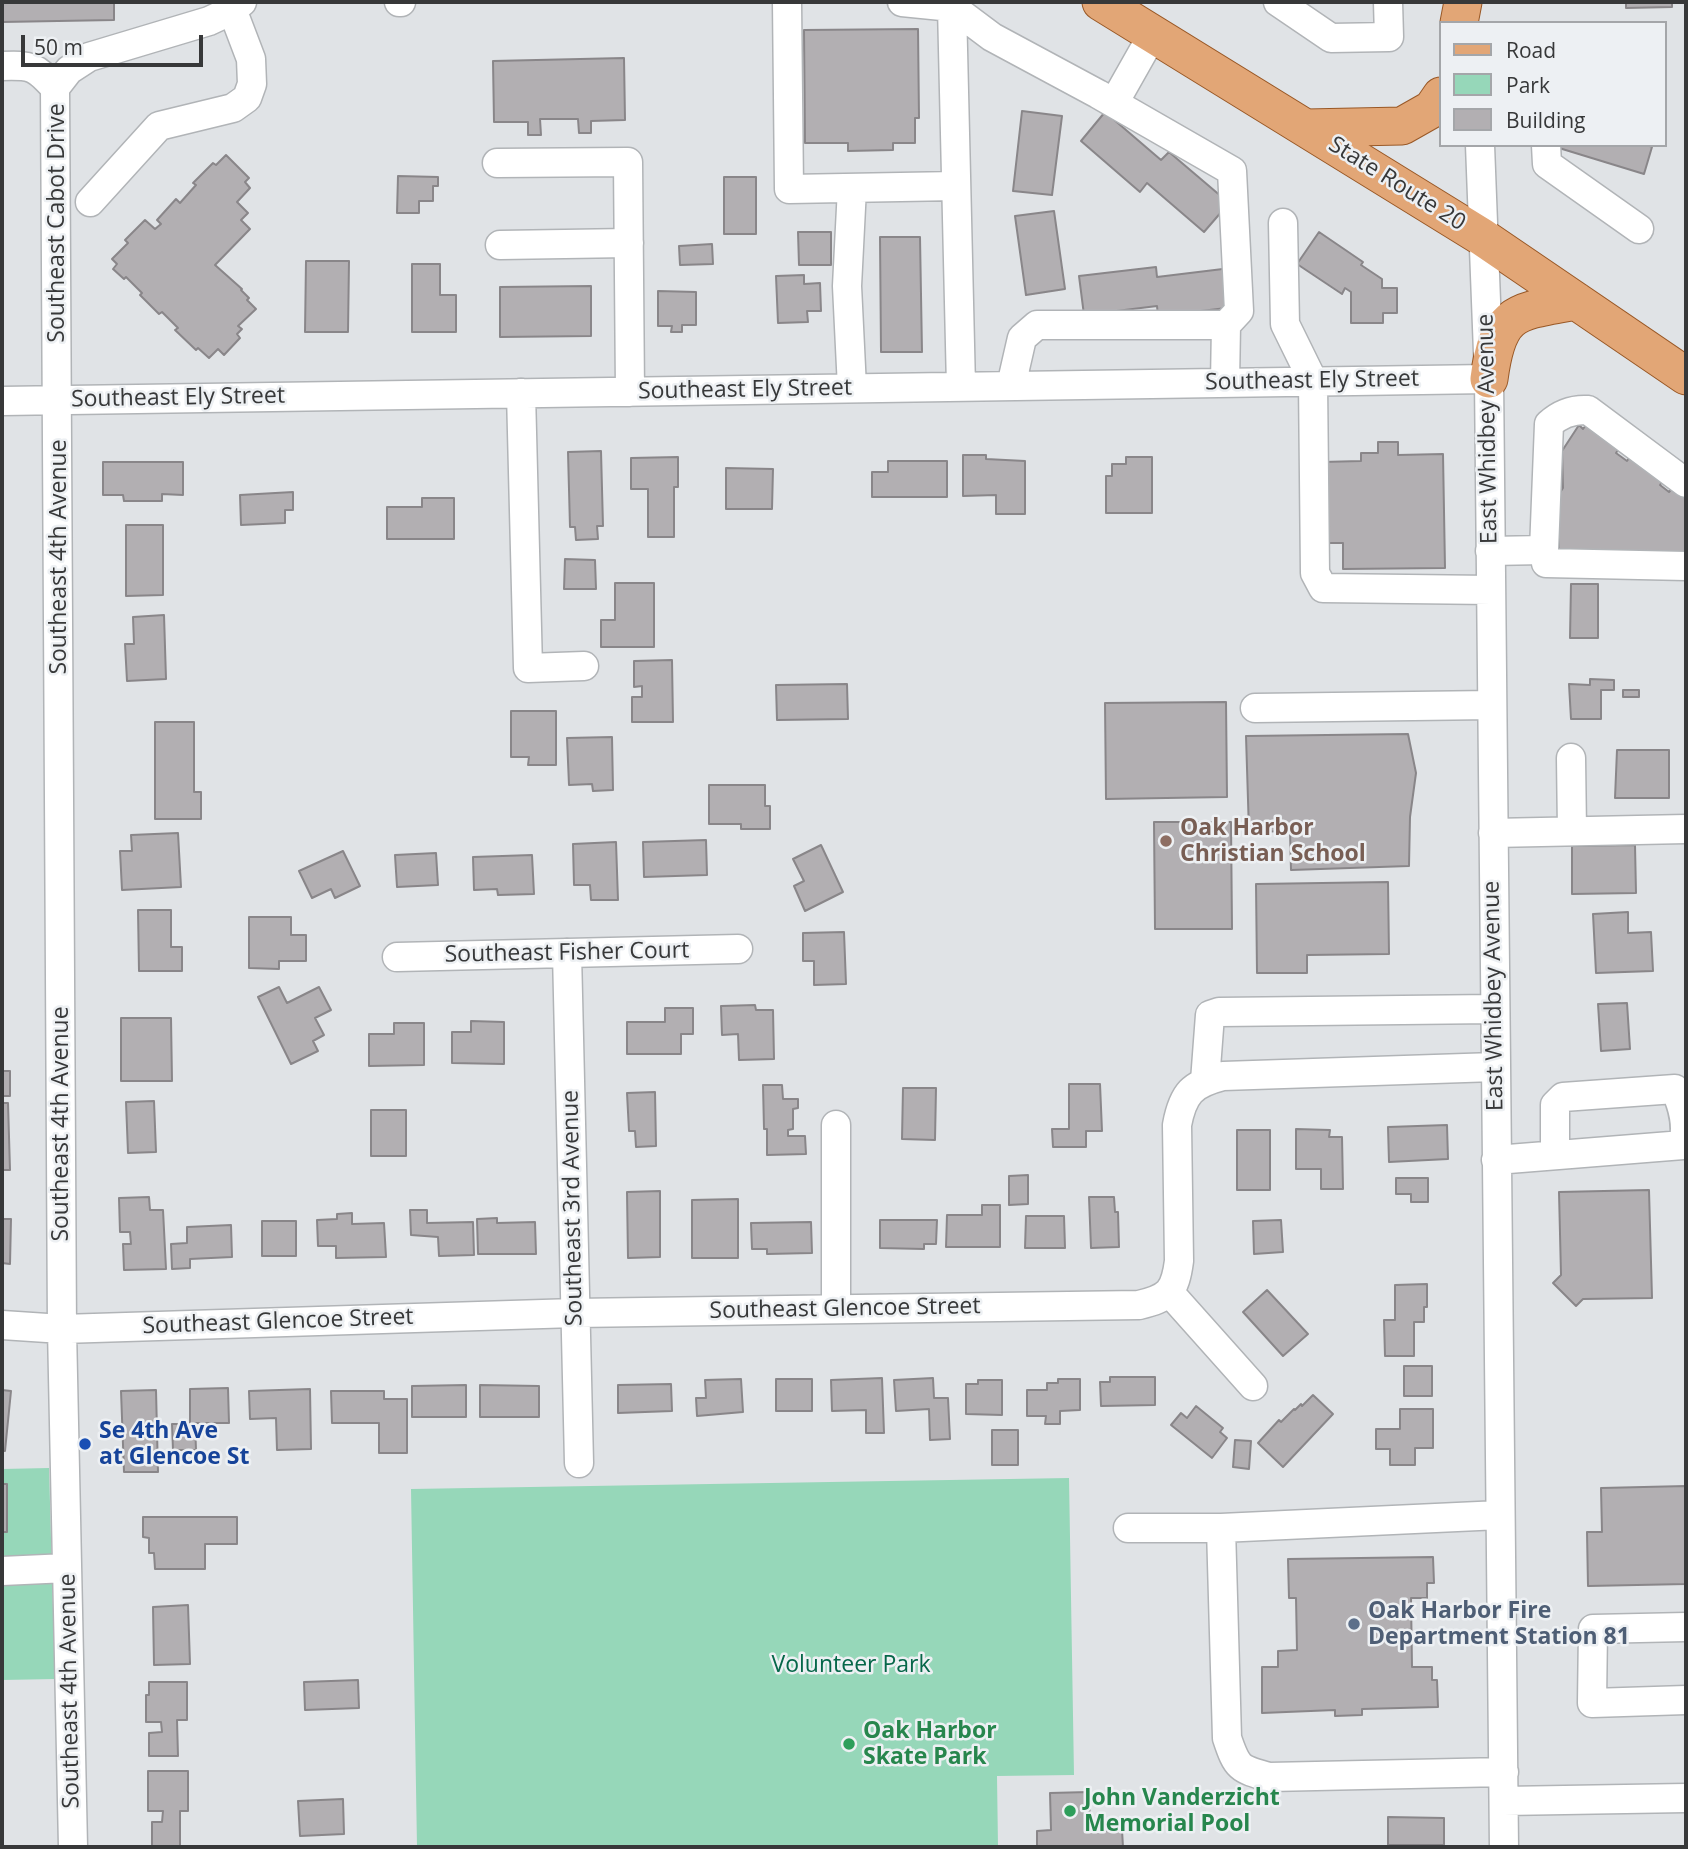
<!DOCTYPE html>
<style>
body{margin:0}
#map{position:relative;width:1688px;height:1849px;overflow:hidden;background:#e0e3e6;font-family:"Open Sans",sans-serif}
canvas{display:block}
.frame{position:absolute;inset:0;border:4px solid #373839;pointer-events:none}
.legend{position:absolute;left:1439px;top:21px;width:228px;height:126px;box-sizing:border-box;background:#edf0f3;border:2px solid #a4a6a9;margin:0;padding:9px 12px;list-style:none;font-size:21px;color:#373839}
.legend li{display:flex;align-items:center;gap:14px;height:35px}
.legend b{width:35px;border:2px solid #a4a6a9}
.scale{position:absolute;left:21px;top:35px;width:182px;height:32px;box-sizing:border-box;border:4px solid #373839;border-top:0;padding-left:9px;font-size:21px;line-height:24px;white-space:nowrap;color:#373839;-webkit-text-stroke:5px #edf0f3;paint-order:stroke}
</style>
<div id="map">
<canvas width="1688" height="1849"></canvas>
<div class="frame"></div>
<ul class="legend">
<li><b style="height:9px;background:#e2a676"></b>Road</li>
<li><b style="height:19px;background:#96d7b9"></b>Park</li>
<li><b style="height:19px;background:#b2afb2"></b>Building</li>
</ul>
<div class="scale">50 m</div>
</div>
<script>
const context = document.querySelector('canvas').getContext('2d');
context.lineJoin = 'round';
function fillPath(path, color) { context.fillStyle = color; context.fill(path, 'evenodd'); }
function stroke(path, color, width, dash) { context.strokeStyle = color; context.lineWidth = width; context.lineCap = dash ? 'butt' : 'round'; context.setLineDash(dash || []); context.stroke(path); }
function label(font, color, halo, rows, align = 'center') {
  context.font = font + ' "Open Sans",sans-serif'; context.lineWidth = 5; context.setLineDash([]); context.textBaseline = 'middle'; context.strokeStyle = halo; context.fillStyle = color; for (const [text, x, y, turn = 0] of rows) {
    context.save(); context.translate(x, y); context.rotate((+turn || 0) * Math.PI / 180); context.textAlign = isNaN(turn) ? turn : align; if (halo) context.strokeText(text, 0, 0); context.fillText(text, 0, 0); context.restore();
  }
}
const green = new Path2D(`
 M49 1468 55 1679 2 1680V1469Z
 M1069 1478 1074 1775 997 1776 998 1847H417L411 1489Z`);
const building = new Path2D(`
 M2 2H114V20L2 22Z
 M1626 2H1672V7L1626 8Z
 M918 29 919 118H915V143H893V150L848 151V143H805L804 30Z
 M624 58 625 120 591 121V133H579L578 119H540L541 135H528V122H494L493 61Z
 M1022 111 1062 116 1052 195 1013 191Z
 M1105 112 1161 160 1169 152 1229 203 1204 232 1147 183 1140 192 1081 141Z
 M1559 145H1648L1652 147 1644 174 1559 148Z
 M226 155 249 178 245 182 250 188 237 202 248 213 241 220 250 229 215 265 242 289 241 290 249 298 247 300 256 309 238 326 242 329 237 334 240 338 224 355 218 349 209 358 198 348 196 350 175 330 178 328 162 312 159 314 140 295 142 293 126 277 124 279 113 269 117 264 112 259 128 243 125 240 145 220 155 229 161 224 157 220 176 199 180 203 196 185 193 183 213 163 216 165Z
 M398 176 438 177V186H433V201H419V213H397Z
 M724 177H756V234H724Z
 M1054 211 1065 289 1026 295 1015 216Z
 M798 232H831V265H799Z
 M1319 232 1363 262 1361 265 1382 279V288H1397V313H1383V323H1351V292L1345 288 1342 294 1297 264Z
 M880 237H920L922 352H881Z
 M712 244 713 264 680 265 679 246Z
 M306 261H349L348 332H305Z
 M412 264H440V295H456V332H412Z
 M1156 267 1157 277 1231 268 1235 307 1158 316 1157 306 1084 315 1079 276Z
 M804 275V284L820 283 821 311H807L808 322 778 323 776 276Z
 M591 286V336L500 337V287Z
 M658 291 696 292V325H682V332H671L672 326H658Z
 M1587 424 1620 447 1616 453 1627 461 1631 455 1664 479 1660 485 1669 492 1674 486 1686 494V558L1559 559V494L1563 488 1562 451 1579 425 1583 429Z
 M1378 442H1398V455L1443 454 1445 568 1343 569V543H1323L1322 462 1361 461V453H1378Z
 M601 451 603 526H597L598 539 576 540 575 527H570L568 452Z
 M963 455H986V459L1025 461V514H996V495L963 496Z
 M678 457V487H674V537H648V489H631V458Z
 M1126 457H1152V513H1106V476H1112V464H1126Z
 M888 461H947V497H872V472H888Z
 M103 462H183V495L162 494V501H124L123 495H103Z
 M726 468 773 469 772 509H726Z
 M293 492V510H285V523L241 525 240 495Z
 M422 498H454V539H387V507H422Z
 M126 525H163V595L126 596Z
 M565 559 595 560 596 589H564Z
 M615 583H654V647H601V620H615Z
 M1571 584H1598V638H1570Z
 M164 615 166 679 127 681 125 644H134L133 617Z
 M672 660 673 722H632V697H642V686L634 687V661Z
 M1590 679 1614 680V690H1601V719H1571L1569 684 1590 685Z
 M847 684 848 719 777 720 776 685Z
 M1623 690H1639V697H1623Z
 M1226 702 1227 797 1106 799 1105 703Z
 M511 711H556V765H528L529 757H511Z
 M155 722H194V792H201V819H155Z
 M1408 734 1416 773 1410 817 1409 866 1291 870 1290 831 1249 832 1246 736Z
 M612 737 613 790 593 791 592 784 569 785 567 738Z
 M1617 750H1669V798H1615Z
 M709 785H765V806H770V829H741V824H709Z
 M1154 822H1231L1232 929H1155Z
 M178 833 181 887 122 890 120 851H132L131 835Z
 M706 840 707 875 644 877 643 842Z
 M616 842 618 900H591L590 885H574L573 844Z
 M821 845 843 892 805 911 794 886 804 881 793 859Z
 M1635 845 1636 893 1572 894V846Z
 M343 851 360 886 335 898 331 889 312 898 299 871Z
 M436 853 438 885 397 887 395 855Z
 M532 855 534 894 498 895 497 889 474 890 473 857Z
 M1388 882 1389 954 1307 955V973H1257L1256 884Z
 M138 910H171V947H182V971H139Z
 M1628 912V933L1651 932 1653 971 1596 973 1593 914Z
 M249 917H291V935H306V961H279V969L249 968Z
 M844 932 846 984 814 985V961H803V933Z
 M279 987 287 1003 319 987 331 1010 315 1018 324 1035 313 1041 318 1051 291 1064 258 997Z
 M1627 1003 1630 1049 1601 1051 1598 1004Z
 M755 1005 756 1010H773L774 1059 739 1060 738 1034 722 1035 721 1006Z
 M665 1008H693V1034H681V1054H627V1022H665Z
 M121 1018H171L172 1081H121Z
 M471 1021 504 1022V1064L452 1063V1032H471Z
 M394 1023H424V1065L369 1066V1034H394Z
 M2 1071H10V1096H2Z
 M1069 1084H1100L1102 1131H1086V1147H1053L1052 1129H1069Z
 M763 1085H782L783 1099H798V1108L793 1109V1129L788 1130V1136H805L806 1154 767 1155V1129H764Z
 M903 1088H936L935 1140 902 1139Z
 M655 1092 656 1146 636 1147 635 1131H629L627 1093Z
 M154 1101 156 1152 128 1153 126 1102Z
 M2 1103H8L10 1170H2Z
 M371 1110H406V1156H371Z
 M1447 1125 1448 1159 1389 1162 1388 1127Z
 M1296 1129 1330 1130 1329 1137H1342L1343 1189H1321V1169H1296Z
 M1237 1130H1270V1190H1237Z
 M1028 1175V1204L1009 1205V1176Z
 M1396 1178H1428V1202H1411V1194H1396Z
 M1649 1190 1652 1298 1583 1299 1576 1306 1553 1283 1561 1275 1559 1192Z
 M660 1191V1257L628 1258 627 1192Z
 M149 1197 150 1210H163L166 1269 124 1270 123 1244H131L130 1232H120L119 1198Z
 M1089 1197H1114L1115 1212H1118L1119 1247 1091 1248Z
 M738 1199V1258H692V1200Z
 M982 1205H1000V1247H946L947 1215H982Z
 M410 1210H427V1223L473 1222 474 1255 439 1256 438 1237 411 1235Z
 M352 1213V1224L384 1223 386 1257 336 1258V1246H318L317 1220 337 1219V1214Z
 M1026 1216H1064L1065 1248H1025Z
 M497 1218V1223L535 1222 536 1254H478L477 1219Z
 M2 1219H11L10 1264 2 1263Z
 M880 1220H937L936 1244H924V1249L880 1248Z
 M1281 1220 1283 1252 1254 1254 1253 1221Z
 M262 1221H296V1256H262Z
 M811 1222 812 1253 767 1254V1249H752L751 1223Z
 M231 1225 232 1257 190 1259V1268L172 1269 171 1244 187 1243V1227Z
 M1427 1284V1307H1424V1322H1414V1356H1385L1384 1320H1395V1285Z
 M1267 1290 1308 1334 1283 1356 1243 1312Z
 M1404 1366H1432V1396H1404Z
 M1110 1377H1155V1405L1101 1406 1100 1382H1110Z
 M882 1378 884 1433H866V1410L832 1411 831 1380Z
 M933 1378 934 1398H948L950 1439 930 1440 929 1409 896 1411 894 1380Z
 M741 1379 743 1412 697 1416 696 1398H706L705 1380Z
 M776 1379H812V1411H776Z
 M1058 1379H1080V1410L1060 1411V1424H1045L1046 1416H1027V1390H1047V1383H1058Z
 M978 1380H1002V1415L966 1414V1384H978Z
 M671 1384 672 1411 618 1413V1385Z
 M466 1385V1417H412V1386Z
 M480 1385 539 1386V1417H480Z
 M228 1388 229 1423H195L196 1450H173L172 1424H190V1389Z
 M310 1389 311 1449 277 1450 276 1418 250 1419 249 1391Z
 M2 1390 11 1391 5 1451H2Z
 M156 1390 158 1472H124L121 1391Z
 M331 1391H384V1399H407V1453H379V1423H332Z
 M1313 1395 1333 1414 1283 1467 1258 1443 1279 1420 1281 1422 1294 1409 1295 1410 1301 1404 1302 1406Z
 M1196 1406 1223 1428 1220 1432 1227 1438 1212 1458 1171 1425 1181 1413 1187 1418Z
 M1400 1409H1433V1448H1415V1465H1390V1449H1376V1429H1400Z
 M992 1430H1018V1465H992Z
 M1235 1440 1251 1441 1249 1469 1233 1467Z
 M2 1484H7V1532H2Z
 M1686 1486V1584L1588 1586 1587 1532H1602L1601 1488Z
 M143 1517H237V1544H205V1569H155L154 1553H149V1538L143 1537Z
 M1433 1557 1434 1583H1427V1598H1411L1412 1667H1432V1680H1437L1438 1707 1362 1709V1715L1335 1716V1710L1262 1713V1667H1278V1651L1297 1650 1296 1598H1289L1288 1559Z
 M188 1605 190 1664 154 1665 153 1607Z
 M358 1680 359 1708 305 1710 304 1682Z
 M149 1682H187V1720H177L178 1756H149V1733L162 1732 161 1722H146V1695H149Z
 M148 1771H188V1811H180V1846H152V1822H162L163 1811H148Z
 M1089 1792 1090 1831 1122 1830 1123 1847H1037V1831L1051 1830 1050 1793Z
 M343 1799 344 1834 300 1836 298 1801Z
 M1388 1817 1444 1818V1845H1388Z`);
const minor = new Path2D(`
 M399 2H401
 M787 2 789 189 956 186
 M902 2 952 7 992 37 1098 94 1232 171 1239 311 1226 325 1225 383
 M1278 2 1331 38 1389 37 1388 2
 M952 7 961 387
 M2 66C32 65 35 66 55 88
 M1114 103 1153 34
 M1480 145 1489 379 1504 1847
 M1546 145 1547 164 1639 229
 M497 163 628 162 630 392
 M90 202 159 126 233 108 247 98 252 84 251 59 232 9
 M1283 223 1285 324 1313 381 1315 573 1323 588 1491 590
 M500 245 629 243
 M1011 386 1022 338 1037 325H1226
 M852 388 847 286 852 188
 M521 393 528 668 584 666
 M2 401 1489 379
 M1544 550 1549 424C1560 414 1572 409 1588 410L1686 483
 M1490 551 1544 550 1546 563 1686 566
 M1255 708 1492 705
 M1571 758 1572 831
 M1493 833 1686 829
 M567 953 579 1463
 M397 957 738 949
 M1205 1081 1210 1015 1219 1012 1494 1009
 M836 1125V1309
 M1496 1160 1683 1145C1688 1125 1683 1107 1675 1089L1563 1097 1555 1105V1155
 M1170 1293 1253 1386
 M2 1325 62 1329 575 1313 1139 1305C1169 1298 1175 1291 1179 1261L1177 1125C1183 1093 1192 1084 1223 1076L1495 1067
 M1128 1528H1221L1227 1738C1237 1768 1239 1769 1269 1777L1504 1772
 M1221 1528 1500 1515
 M2 1571 67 1568
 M1686 1627 1593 1629 1592 1703 1686 1700
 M1504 1801 1686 1798
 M73 1847 62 1329 55 88 69 70 89 57 209 21 224 14 242 2`);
const major = new Path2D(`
 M1101 2 1482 237 1686 376
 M1459 23 1463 2
 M1306 128 1402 126 1432 109 1441 96
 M1489 379C1498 311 1514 312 1576 301`);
const markers = [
 [1166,841,7,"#8d6e63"],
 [85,1444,7,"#1a4fb4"],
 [1354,1624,7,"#5c6f8a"],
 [849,1744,7,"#2e9e5b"],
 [1070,1811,7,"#2e9e5b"]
];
const streetNames = [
 ["State Route 20",1397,184,32],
 ["Southeast Cabot Drive",57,223,-90],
 ["Southeast Ely Street",1312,381,-1],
 ["Southeast Ely Street",745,390,-1],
 ["Southeast Ely Street",178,398,-1],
 ["East Whidbey Avenue",1488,429,-91],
 ["Southeast 4th Avenue",59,557,-90],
 ["Southeast Fisher Court",567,953,-1],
 ["East Whidbey Avenue",1494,996,-91],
 ["Southeast 4th Avenue",61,1124,-90],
 ["Southeast 3rd Avenue",573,1208,-91],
 ["Southeast Glencoe Street",845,1309,-1],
 ["Southeast Glencoe Street",278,1322,-2],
 ["Southeast 4th Avenue",70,1691,-91]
];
const educationNames = [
 ["Oak Harbor",1180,828],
 ["Christian School",1180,854]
];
const transitNames = [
 ["Se 4th Ave",99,1431],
 ["at Glencoe St",99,1457]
];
const serviceNames = [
 ["Oak Harbor Fire",1368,1611],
 ["Department Station 81",1368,1637]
];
const parkNames = [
 ["Volunteer Park",851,1665]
];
const leisureNames = [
 ["Oak Harbor",863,1731],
 ["Skate Park",863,1757],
 ["John Vanderzicht",1084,1798],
 ["Memorial Pool",1084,1824]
];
fillPath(green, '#96d7b9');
fillPath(building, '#b2afb2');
stroke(building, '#898689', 2);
stroke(minor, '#b1b4b7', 31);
stroke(major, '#995826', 39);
stroke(minor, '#fff', 28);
stroke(major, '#e2a676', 37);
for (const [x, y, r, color] of markers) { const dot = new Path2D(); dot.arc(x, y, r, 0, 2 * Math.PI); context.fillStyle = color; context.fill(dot); stroke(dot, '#edf0f3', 2.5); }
label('23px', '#373839', '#edf0f3', streetNames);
label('bold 23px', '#785e54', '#edf0f3', educationNames, 'left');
label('bold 23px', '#164399', '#edf0f3', transitNames, 'left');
label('bold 23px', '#4e5e75', '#edf0f3', serviceNames, 'left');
label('23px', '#066749', '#edf0f3', parkNames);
label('bold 23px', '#27864d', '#edf0f3', leisureNames, 'left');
</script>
